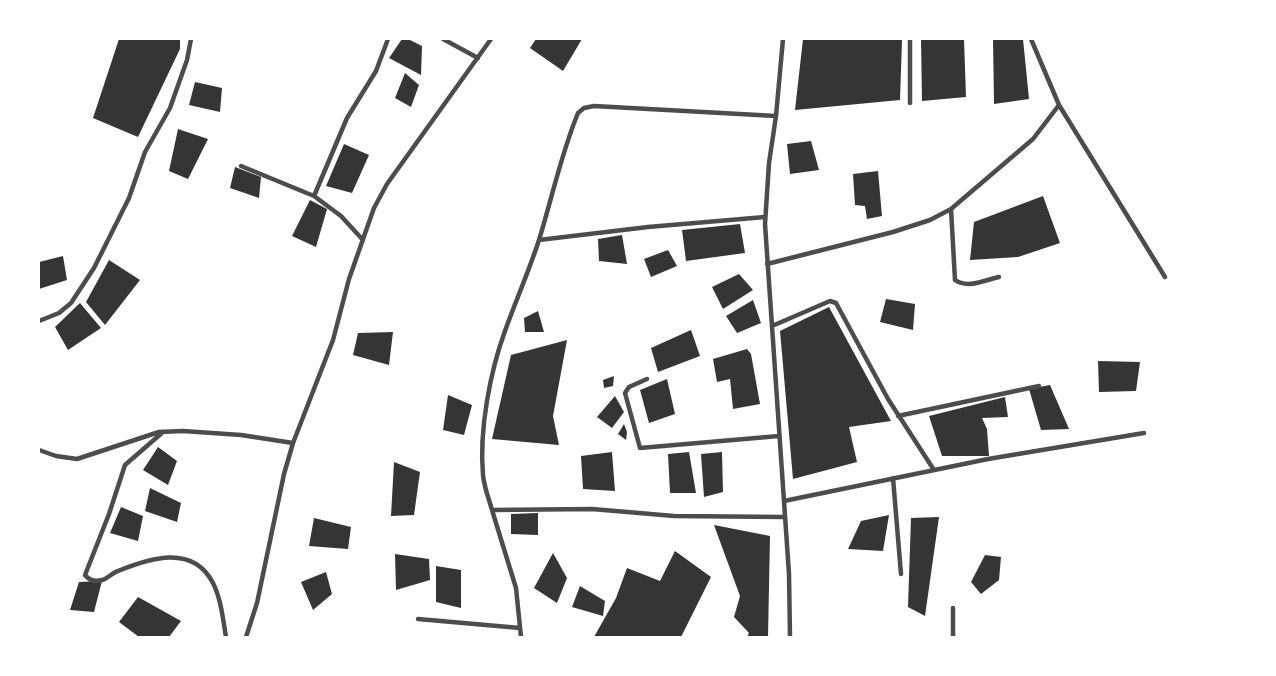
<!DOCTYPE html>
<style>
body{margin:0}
#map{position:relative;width:1276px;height:676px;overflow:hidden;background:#fff;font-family:Bitter,serif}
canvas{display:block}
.frame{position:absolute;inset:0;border:40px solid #fff;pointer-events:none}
</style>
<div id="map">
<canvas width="1276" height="676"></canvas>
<div class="frame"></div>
</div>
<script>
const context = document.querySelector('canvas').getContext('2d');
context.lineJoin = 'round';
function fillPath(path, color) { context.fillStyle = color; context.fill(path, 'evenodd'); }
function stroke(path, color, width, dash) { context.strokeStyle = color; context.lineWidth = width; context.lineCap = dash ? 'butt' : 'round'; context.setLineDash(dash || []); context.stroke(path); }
const building = new Path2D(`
 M119 39H180V49L138 137 93 118Z
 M402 39H408L422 46 421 75 389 58Z
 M536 39H582L563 71 530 48Z
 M803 39H902L900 100 795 110Z
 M921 39H964L966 97 922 101Z
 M993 39H1023L1029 99 994 104Z
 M405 73 419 85 411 107 395 98Z
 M195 82 222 88 220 112 189 105Z
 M178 129 208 139 188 179 169 171Z
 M811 141 819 170 790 174 787 144Z
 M344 144 369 155 352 193 326 186Z
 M235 167 261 177 259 198 230 188Z
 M878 171 882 216 867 219 865 206 855 205 853 174Z
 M1043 196 1060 243 1018 257 970 260 974 222Z
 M310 200 327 209 316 247 292 236Z
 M740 224 745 253 686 261 682 230Z
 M622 235 627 264 599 261 598 239Z
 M668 250 677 266 651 277 644 259Z
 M63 256 67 280 39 289V262Z
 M109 260 140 280 105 325 86 302Z
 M739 274 753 290 723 309 712 287Z
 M886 299 915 304 913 330 880 322Z
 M753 300 761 323 737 333 726 316Z
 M80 303 101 328 68 350 55 327Z
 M829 307 891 421 849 427 857 462 793 479 780 331Z
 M538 311 544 332H525L524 318Z
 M691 330 700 356 658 372 651 348Z
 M393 332 389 365 353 355 358 333Z
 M567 340 553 416 559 445 492 439 511 355Z
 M747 349 751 354 760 404 733 409 730 379 717 382 713 359Z
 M1098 361 1140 362 1136 391 1099 392Z
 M614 376 613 386 604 388 603 380Z
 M667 379 675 414 649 423 640 390Z
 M1050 385 1069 429 1041 430 1029 389Z
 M448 395 472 405 464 435 443 430Z
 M615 396 624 412 612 428 597 417Z
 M1005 397 1008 417 982 418 987 429 989 456H942L929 416Z
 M624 424 627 432 626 440 618 434Z
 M158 447 177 461 168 485 143 470Z
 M612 452 615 491 583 489 581 456Z
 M689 452 696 493H670L668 454Z
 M722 452 723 492 704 497 701 454Z
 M394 462 420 472 414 515 391 516Z
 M150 488 181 503 177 522 145 511Z
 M121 507 143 516 138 541 110 533Z
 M538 513V535L511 534V514Z
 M889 515 883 551 848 549 861 521Z
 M939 517 925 616 908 607 911 518Z
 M314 518 351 527 348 549 309 546Z
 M714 525 770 536 768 637H747L749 633 734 617 740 596Z
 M675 551 711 577 681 637H594L616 598 627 568 660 581Z
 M553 553 567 578 557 603 534 588Z
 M395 554 429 559 430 580 396 590Z
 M985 555 1001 557 999 580 981 594 971 582Z
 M436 566 461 570V608L436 602Z
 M326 572 332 594 313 610 301 582Z
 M102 581 94 612 70 610 79 582Z
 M580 586 605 601 603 616 572 607Z
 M138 597 181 621 169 637H139L119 622Z`);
const minor = new Path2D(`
 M443 39 478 58
 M783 39 776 116 769 163 765 224 789 574 790 637
 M1031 39 1059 105
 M910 103V39
 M241 166 314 196 341 216 363 240
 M314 196 347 118 376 71 388 39
 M951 209 955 280C968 289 985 280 999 277
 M539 240 648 227 765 217
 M767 264 893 232 930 220 951 209 1033 139 1059 105 1165 277
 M39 321 59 313 71 303 94 268 129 198 145 152 170 108 187 60 191 39
 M772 326 830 301 836 303 888 399 934 470
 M647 379 629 387 625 393 640 448 779 436
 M898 416 1039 386
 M163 432 125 465 109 514 85 575C89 580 95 582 102 580 107 579 112 573 118 571 150 558 193 544 213 583 221 599 223 619 226 637
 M39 450 56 456 77 459 159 432 183 431 241 435 293 443
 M893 478 901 574
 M784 501 988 459 1144 433
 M492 510C489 499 484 487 483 475 479 430 490 372 505 331 516 300 529 271 539 240 552 198 561 154 578 113L584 108 594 106 776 116
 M418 619 520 628
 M246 637 257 603 284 474 293 443 333 340 349 279 374 208 387 184 491 39
 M521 637 516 588 492 510 592 509 674 516 784 517
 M953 637V608`);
fillPath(building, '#353535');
stroke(minor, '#4c4c4c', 4.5);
</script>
